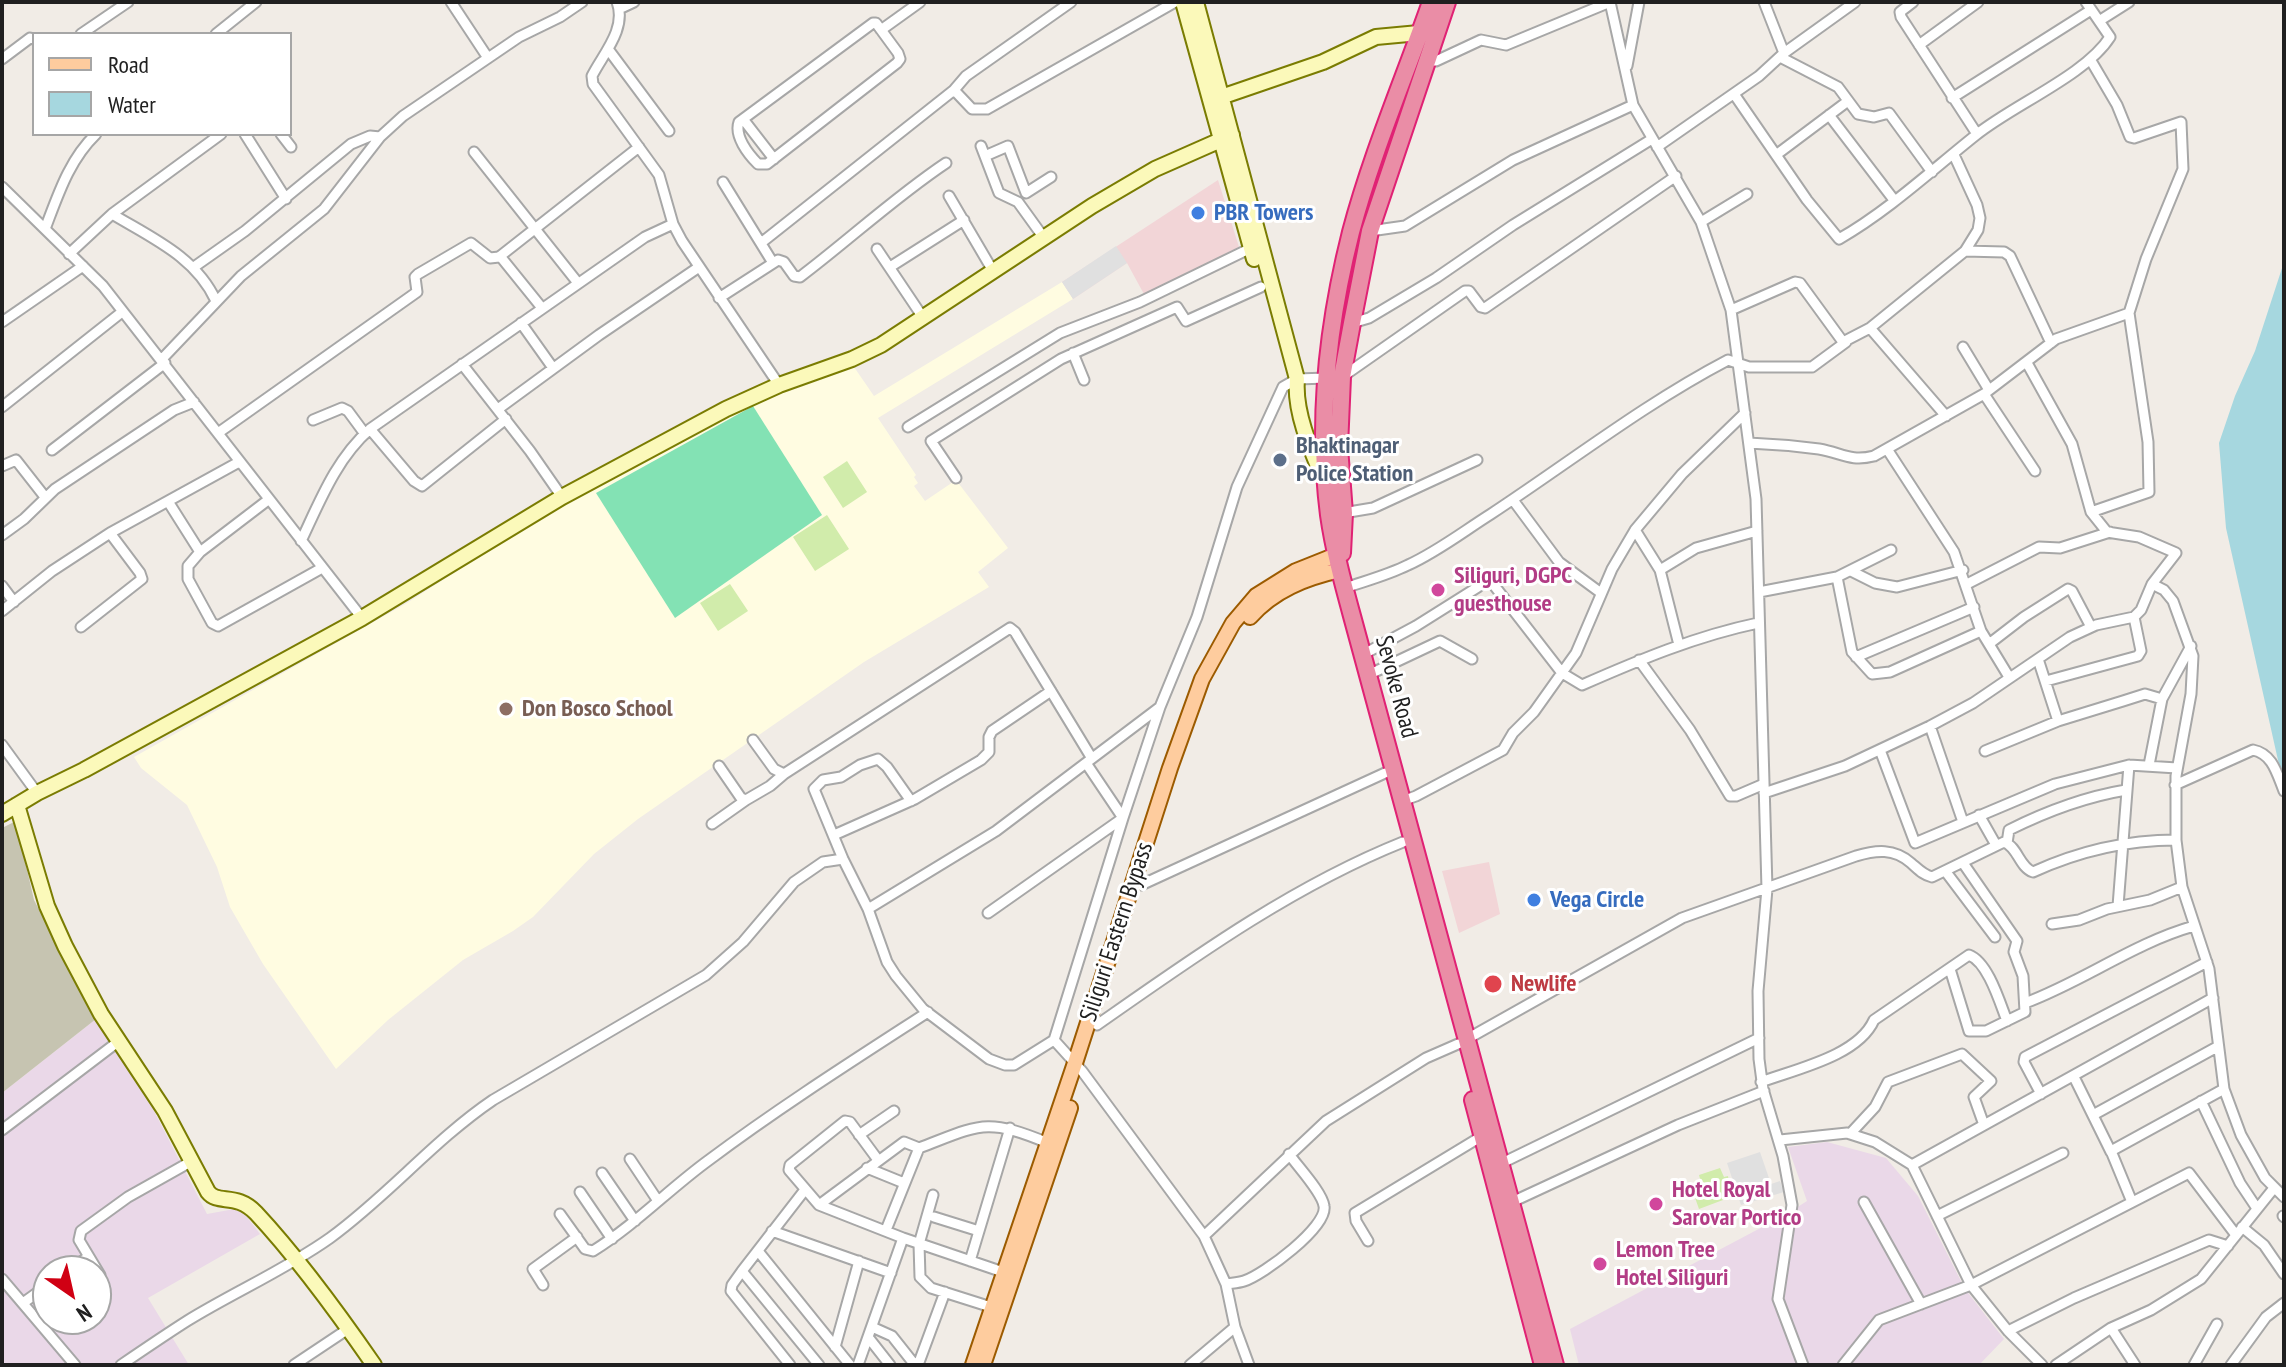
<!DOCTYPE html>
<style>
body{margin:0}
#map{position:relative;width:2286px;height:1367px;overflow:hidden;background:#f1ece6;font-family:"PT Sans Narrow",sans-serif}
canvas{display:block}
.frame{position:absolute;inset:0;border:4px solid #202020;pointer-events:none}
.legend{position:absolute;left:32px;top:32px;width:260px;height:104px;box-sizing:border-box;background:#fff;border:2px solid #a6a6a6;margin:0;padding:10px 14px;list-style:none;font-size:24px;color:#202020}
.legend li{display:flex;align-items:center;gap:16px;height:40px}
.legend b{width:40px;border:2px solid #a6a6a6}
.north{position:absolute;left:32px;top:1255px;width:80px;height:80px;box-sizing:border-box;background:#fff;border:2px solid #a6a6a6;border-radius:50%;rotate:146deg;font-size:22px;font-weight:700;line-height:32px;text-align:center;color:#202020}
.north::after{content:'';display:block;margin:auto;width:28px;height:36px;background:#d00013;clip-path:polygon(50% 0,100% 100%,50% 72%,0 100%)}
</style>
<div id="map">
<canvas width="2286" height="1367"></canvas>
<div class="frame"></div>
<ul class="legend">
<li><b style="height:10px;background:#fecc9e"></b>Road</li>
<li><b style="height:22px;background:#a6d7df"></b>Water</li>
</ul>
<div class="north">N</div>
</div>
<script>
const context = document.querySelector('canvas').getContext('2d');
context.lineJoin = 'round';
function fillPath(path, color) { context.fillStyle = color; context.fill(path, 'evenodd'); }
function stroke(path, color, width, dash) { context.strokeStyle = color; context.lineWidth = width; context.lineCap = dash ? 'butt' : 'round'; context.setLineDash(dash || []); context.stroke(path); }
function label(font, color, halo, rows, align = 'center') {
  context.font = font + ' "PT Sans Narrow",sans-serif'; context.lineWidth = 6; context.setLineDash([]); context.textBaseline = 'middle'; context.strokeStyle = halo; context.fillStyle = color; for (const [text, x, y, turn = 0] of rows) {
    context.save(); context.translate(x, y); context.rotate((+turn || 0) * Math.PI / 180); context.textAlign = isNaN(turn) ? turn : align; if (halo) context.strokeText(text, 0, 0); context.fillText(text, 0, 0); context.restore();
  }
}
const commercial = new Path2D(`
 M1218 180 1239 247 1145 296 1127 263 1073 299 1062 282Z
 M1489 862 1500 914 1459 933 1442 871Z`);
const industrial = new Path2D(`
 M96 1019 154 1111 207 1214 240 1208 260 1234 148 1298 189 1365H2V1093ZM48 1271H96V1319H48Z
 M1827 1142 1886 1158 1918 1196 1965 1289 2004 1339 1979 1365H1579L1570 1329 1785 1215 1807 1201 1788 1147Z`);
const education = new Path2D(`
 M1062 282 1073 299 878 418 916 475 914 477 918 483 914 486 925 501 956 480 1008 548 978 572 989 587 864 662 638 819 594 854 533 917 513 931 463 960 388 1020 336 1069 263 964 230 907 217 867 187 805 141 768 134 757 407 603 545 514 756 400 854 367 874 396Z`);
const construction = new Path2D(`
 M14 822 17 826 34 900 96 1019 2 1093V828Z`);
const grass = new Path2D(`
 M847 461 867 492 843 508 823 477Z
 M827 515 849 549 815 571 793 537Z
 M730 584 748 611 718 631 700 603Z
 M1720 1168 1724 1177 1728 1176 1731 1197 1699 1209 1694 1195 1698 1193 1694 1181 1700 1179 1699 1175Z`);
const pitch = new Path2D(`
 M753 406 822 515 675 618 596 493Z`);
const parking = new Path2D(`
 M1116 246 1127 263 1073 299 1062 282Z
 M1760 1152 1771 1184 1780 1181 1784 1192 1741 1205 1727 1163Z`);
const water = new Path2D(`
 M2284 262V787L2226 528 2219 443 2235 396 2255 351Z`);
const street = new Path2D(`
 M451 2 488 58
 M617 2C627 29 603 54 592 76L593 84 659 175 673 224 682 241 779 385
 M1610 2 1633 105 1701 222 1731 310 1756 499 1767 889 1758 991 1759 1059 1763 1089 1783 1156 1792 1205 1778 1299 1803 1365
 M1764 2 1784 53
 M1913 2 1900 12 1901 17 1977 134
 M619 9 634 2
 M2099 21 2129 2
 M873 23H876L898 53 900 59 897 63 767 164H758C748 154 734 136 739 122Z
 M881 30 920 2
 M81 34 128 2
 M216 34 256 2
 M1919 45 1978 2
 M608 49 669 131
 M1780 57 1838 87 1858 114 1874 117 1889 113 1932 172
 M2 59 30 38 34 39
 M2090 59 2117 105 2130 137 2134 138 2181 122 2183 169 2146 259 2129 313 2148 442 2149 492 2091 512
 M1427 61H1436L1481 40 1506 45 1610 2
 M1627 66 1639 2
 M954 90 972 109H987L1175 2
 M1734 94 1807 200 1839 239C1888 211 1932 170 1976 135 2013 105 2086 75 2110 37L2086 2
 M1952 98 2091 10
 M1829 115 1894 200
 M743 119 774 159
 M245 134 286 199
 M281 134 291 147
 M981 146 999 193 1018 202 1044 238
 M1657 147 1759 76 1784 53 1855 2
 M474 152 578 283
 M1776 155 1848 101
 M985 156 1008 146 1026 193 1051 177
 M723 182 773 263
 M2 187 103 286 362 618
 M949 196 993 271
 M112 214 221 134
 M1701 222 1747 194
 M45 229C58 195 69 160 96 134
 M1370 231 1405 226 1513 160 1633 105
 M761 243 954 90 966 76 1071 2
 M877 249 924 319
 M1965 251 2004 252 2010 256 2051 343
 M69 254 112 214C152 238 196 257 216 301
 M500 256 542 308
 M194 267 245 231 351 144 370 136 380 137
 M890 267 964 220
 M719 298 778 260 784 262 794 276 800 277C849 240 895 197 946 163
 M1731 310 1795 282 1800 283 1843 342 1870 328 1965 251 1978 230 1980 218 1977 205 1954 155
 M2 322 83 266
 M521 323 553 368
 M1352 323 1369 318 1436 278 1513 225 1652 139
 M1870 328 1946 416
 M1963 347 1989 390
 M1073 353 1084 380
 M162 359 241 276 324 209 380 137 403 116 519 37 560 17 582 2
 M2027 363 2072 444 2091 512 2107 532 2139 537 2176 553 2152 584
 M462 364 530 451 562 497
 M1342 377 1465 291H1469L1481 307 1485 308 1676 176
 M1984 394 2035 471
 M2 407 122 312
 M498 409 599 335 699 267
 M313 420 342 408 348 411 365 434
 M908 427 1060 333 1140 302 1251 248
 M370 429 414 481 422 486 506 419
 M218 433 417 292 415 277 418 274 471 243 490 258 499 257 639 147
 M1749 443C1773 444 1796 446 1819 449 1842 453 1850 462 1874 456L1984 394 2056 339 2129 313
 M1887 449 1954 552 1981 631 2009 677
 M52 450 165 363
 M2 466 16 460 45 497
 M956 478 931 441 1061 359 1177 307 1186 321 1261 287
 M268 500 200 552 188 566V579L212 623 218 626 322 568
 M1513 500 1559 562 1601 593
 M169 503 200 552
 M1343 513 1373 508 1477 460
 M1635 530 1660 570 1679 645
 M2 535 24 519 55 489 174 410 194 402
 M301 541C320 501 336 459 370 429L645 237 673 224
 M1660 570 1696 548 1757 531
 M1851 571 1875 583 1897 587 1963 570
 M1837 577 1852 652 1872 674 1890 672 1981 631
 M1493 584 1562 673 1582 685C1639 660 1696 636 1758 623
 M1967 584 2039 547 2060 548 2110 532
 M2 586 14 602
 M1345 588C1365 581 1388 575 1408 565 1437 552 1464 531 1491 514 1570 462 1644 404 1728 360L1749 367H1812L1846 342
 M1759 592 1837 577 1891 550
 M2 611 52 571 110 533 239 462
 M81 627 142 579 140 573 110 533
 M1989 644 2024 617 2068 589 2072 591 2091 627
 M1362 655 1416 626 1478 587
 M1856 657 1974 607
 M2038 659 2058 721
 M1639 660 1690 730 1730 796H1736L1764 784
 M1368 675 1440 641 1472 659
 M2046 681 2138 656 2141 651 2134 617
 M1930 726 1963 822
 M753 740 774 769 784 774 1010 628 1015 632 1091 757
 M2 745 37 793
 M1880 750 1915 843 2055 784 2129 765 2177 768
 M1985 751 2058 721 2123 701 2145 694 2162 699
 M2149 765 2162 699 2191 646
 M719 766 741 798 746 800 770 786 784 774
 M2175 785 2253 750C2273 754 2277 774 2284 791
 M1764 793 1845 766 1930 726 1973 703 2070 637 2096 625 2134 617 2141 610 2152 584 2164 590 2173 601 2193 656 2191 694 2176 776V840L2182 887 2209 969 2224 1089 2241 1135 2265 1178 2284 1197
 M911 801 887 767 878 759 860 765 841 777 823 780 814 789 843 859 868 909 887 962 896 976 923 1009 989 1059 1005 1065H1014L1054 1040
 M1402 801 1416 796 1503 750 1513 733 1534 712 1576 653 1612 569 1635 530 1682 474 1745 413
 M1979 815 1996 845
 M712 824 746 800
 M834 835 915 799 981 760 989 752V737L992 731 1051 691
 M2007 843 2009 830C2047 811 2084 797 2126 790
 M1946 872 1995 937
 M1141 885 1385 773
 M2118 906 2129 765
 M868 909 996 831 1160 707
 M988 913 1123 818 1088 766
 M2052 924 2079 920 2107 909 2150 900 2182 887
 M1950 969 1969 1031H1986L2025 1012 2023 976 2014 952 2017 941 1963 863
 M2025 1003C2084 981 2134 943 2194 926
 M1097 1025C1194 957 1293 886 1403 842
 M1467 1039 1682 918 1856 856C1876 850 1894 848 1911 863 1918 869 1923 875 1932 877L2004 842C2018 847 2019 867 2033 872 2079 851 2126 840 2176 840
 M2074 1077 2111 1152
 M1761 1082C1796 1069 1858 1056 1874 1020L1969 955C1988 962 2000 1003 2007 1021
 M2041 1094 2024 1062 2025 1057 2207 962
 M2201 1101 2240 1183 2256 1207
 M2093 1115 2217 1047
 M2 1130 119 1041
 M1850 1134 1875 1107 1888 1082 1962 1054 1991 1081 1974 1097 1984 1125
 M859 1135 894 1111
 M1780 1140 1847 1133 1875 1142 1912 1165 1971 1285 2008 1331 2042 1365
 M630 1159 658 1201
 M878 1160 850 1122 845 1121 790 1165 789 1170 819 1205 903 1238 1003 1272
 M1502 1163 1759 1038
 M1912 1165 2213 998
 M867 1168 904 1183
 M602 1173 635 1221
 M580 1192 612 1239
 M933 1195 919 1244 920 1277 931 1288 991 1307
 M1512 1202 1678 1125 1764 1091
 M1864 1202 1921 1304
 M2132 1202 2111 1151 2224 1089
 M819 1205 904 1142 919 1148C980 1125 985 1117 1048 1143
 M560 1214 585 1249 593 1251C635 1225 669 1189 709 1160 780 1107 854 1060 928 1012
 M1937 1216 2063 1153
 M2283 1216 2284 1217
 M934 1217 979 1231
 M2242 1227 2264 1245 2284 1274
 M886 1230 919 1148
 M772 1231 891 1273
 M1204 1236 1326 1121 1426 1058 1458 1044
 M1368 1241 1356 1221 1355 1213 1482 1136
 M758 1251 850 1365
 M970 1261 1010 1128
 M68 1271 88 1257
 M742 1271 819 1365
 M100 1275 79 1240 81 1231 128 1197 192 1161
 M2 1279 75 1365
 M1226 1284C1232 1283 1238 1283 1244 1281 1263 1275 1328 1227 1324 1206 1322 1192 1298 1167 1289 1154
 M543 1285 533 1269 577 1237
 M23 1303 48 1285
 M872 1327 892 1336 915 1365
 M2111 1328 2135 1365
 M2008 1331 2074 1298 2209 1240 2228 1246
 M868 1337 890 1365
 M835 1347 859 1261
 M121 1365C143 1350 165 1335 187 1321 234 1292 285 1270 330 1238 388 1196 434 1140 493 1100L706 975 743 942 794 882 823 862 843 859
 M294 1365 348 1329
 M790 1365 731 1291 732 1285 742 1271 804 1191
 M858 1365 903 1238
 M918 1365 945 1292
 M1190 1365 1235 1327
 M1249 1365 1235 1327 1226 1284 1204 1236 1082 1071 1054 1040 1123 818 1160 707 1197 617 1237 487 1283 387 1297 379 1327 378
 M1843 1365 1879 1320 1971 1285 2189 1173 2236 1235
 M2056 1365 2111 1328 2151 1310 2201 1279 2274 1188
 M2194 1365 2217 1324
 M2231 1365 2266 1317 2284 1303`);
const secondary = new Path2D(`
 M1183 2 1254 259
 M1196 2 1297 379C1294 412 1311 450 1324 480
 M1221 97 1323 62 1376 37 1419 33
 M17 805 47 906 65 946 101 1014 165 1111 208 1192C218 1205 236 1192 256 1213 299 1259 338 1313 374 1365
 M2 814 37 793 84 770 362 618 562 497 726 409 779 385 852 359 881 345 1092 206 1155 169 1232 135`);
const primary = new Path2D(`
 M1250 617C1274 590 1305 578 1340 570
 M973 1365 1075 1063 1170 768 1202 679 1233 623 1256 596 1296 571 1336 555
 M983 1365 1070 1108`);
const highway = new Path2D(`
 M1431 2C1404 79 1372 153 1351 232 1328 323 1317 421 1329 515 1334 550 1343 583 1352 616L1555 1365
 M1342 553 1344 513 1339 447 1342 377 1352 323 1370 231 1447 2
 M1473 1100 1543 1365`);
const markers = [
 [1198,213,8,"#3f7fe0"],
 [1280,460,8,"#5c6f8a"],
 [1438,590,8,"#d1479c"],
 [506,709,8,"#8d6e63"],
 [1534,900,8,"#3f7fe0"],
 [1493,984,10,"#e0444e"],
 [1656,1204,8,"#d1479c"],
 [1600,1264,8,"#d1479c"]
];
const shopNames = [
 ["PBR Towers",1214,213],
 ["Vega Circle",1550,900]
];
const serviceNames = [
 ["Bhaktinagar",1296,446],
 ["Police Station",1296,474]
];
const hotelNames = [
 ["Siliguri, DGPC",1454,576],
 ["guesthouse",1454,604],
 ["Hotel Royal",1672,1190],
 ["Sarovar Portico",1672,1218],
 ["Lemon Tree",1616,1250],
 ["Hotel Siliguri",1616,1278]
];
const streetNames = [
 ["Sevoke Road",1396,687,75],
 ["Siliguri Eastern Bypass",1117,932,-72]
];
const educationNames = [
 ["Don Bosco School",522,709]
];
const healthNames = [
 ["Newlife",1511,984]
];
fillPath(commercial, '#f2d5d7');
fillPath(industrial, '#ead8e8');
fillPath(education, '#fffce1');
fillPath(construction, '#c6c4b1');
fillPath(grass, '#d1ecab');
fillPath(pitch, '#83e2b4');
fillPath(parking, '#e0e0e0');
fillPath(water, '#a6d7df');
stroke(street, '#a7a7a7', 13);
stroke(secondary, '#7a7c02', 18);
stroke(primary, '#9c5b00', 18);
stroke(highway, '#e02274', 20);
stroke(street, '#fff', 9);
stroke(secondary, '#fbf9ba', 14);
stroke(primary, '#fecc9e', 14);
stroke(highway, '#ea8da6', 16);
for (const [x, y, r, color] of markers) { const dot = new Path2D(); dot.arc(x, y, r, 0, 2 * Math.PI); context.fillStyle = color; context.fill(dot); stroke(dot, '#fff', 3); }
label('bold 24px', '#366cbe', '#fff', shopNames, 'left');
label('bold 24px', '#4e5e75', '#fff', serviceNames, 'left');
label('bold 24px', '#b23c85', '#fff', hotelNames, 'left');
label('24px', '#202020', '#fff', streetNames);
label('bold 24px', '#785e54', '#fff', educationNames, 'left');
label('bold 24px', '#be3a42', '#fff', healthNames, 'left');
</script>
